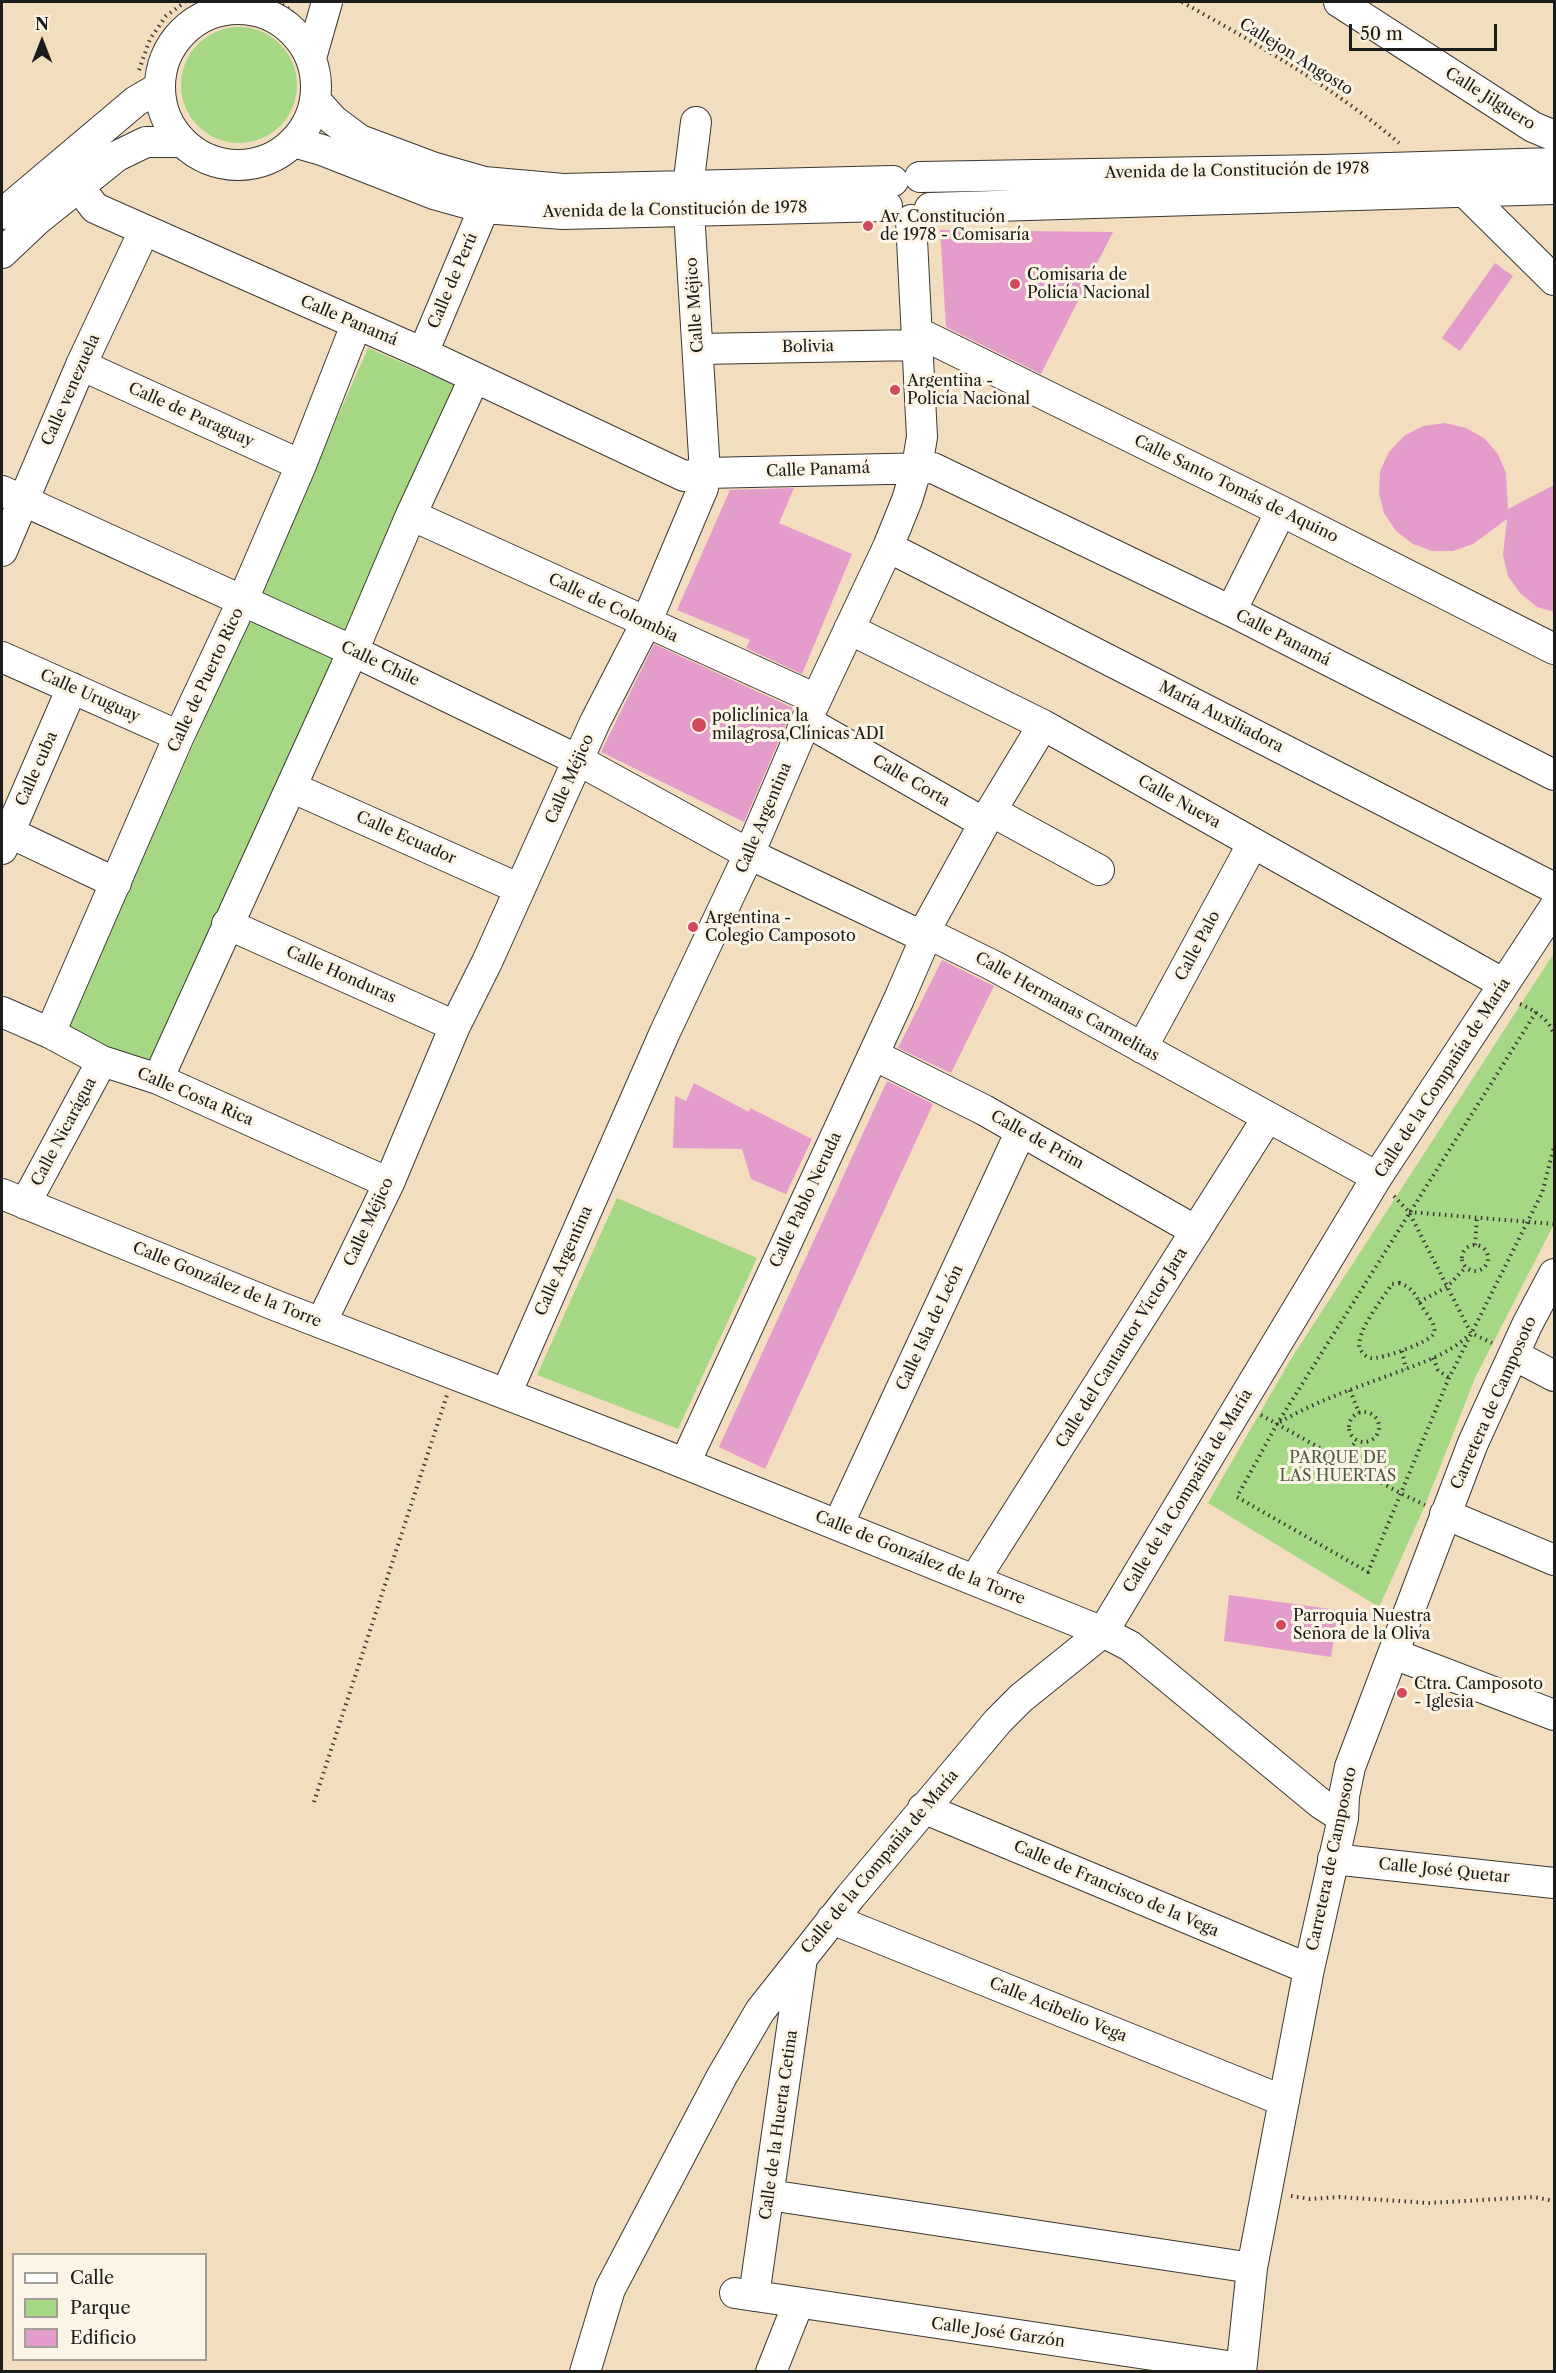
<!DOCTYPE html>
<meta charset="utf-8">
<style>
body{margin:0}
#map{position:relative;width:1556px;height:2373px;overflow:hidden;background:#f3ddbf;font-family:"Libre Caslon Text",serif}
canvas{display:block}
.frame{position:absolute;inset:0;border:3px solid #1c1c1c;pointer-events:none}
.legend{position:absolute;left:12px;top:2253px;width:195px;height:108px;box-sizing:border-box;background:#fcf5e5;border:2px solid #a29e95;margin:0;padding:8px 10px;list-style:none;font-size:18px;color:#1c1c1c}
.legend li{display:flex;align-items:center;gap:12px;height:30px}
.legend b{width:30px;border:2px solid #a29e95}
.north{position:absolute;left:12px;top:12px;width:60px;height:60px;-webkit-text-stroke:4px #fcf5e5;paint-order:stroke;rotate:0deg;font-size:16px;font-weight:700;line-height:24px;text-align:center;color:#1c1c1c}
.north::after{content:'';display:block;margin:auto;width:21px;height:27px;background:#1c1c1c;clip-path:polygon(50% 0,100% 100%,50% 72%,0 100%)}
.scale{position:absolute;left:1349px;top:24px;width:148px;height:27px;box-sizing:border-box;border:3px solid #1c1c1c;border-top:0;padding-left:8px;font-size:18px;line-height:21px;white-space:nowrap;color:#1c1c1c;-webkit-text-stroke:4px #fcf5e5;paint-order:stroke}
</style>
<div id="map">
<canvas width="1556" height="2373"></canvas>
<div class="frame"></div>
<ul class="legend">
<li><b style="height:8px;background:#fff"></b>Calle</li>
<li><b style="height:16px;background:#a6d785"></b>Parque</li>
<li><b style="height:16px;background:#e49ccb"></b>Edificio</li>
</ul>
<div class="north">N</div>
<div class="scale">50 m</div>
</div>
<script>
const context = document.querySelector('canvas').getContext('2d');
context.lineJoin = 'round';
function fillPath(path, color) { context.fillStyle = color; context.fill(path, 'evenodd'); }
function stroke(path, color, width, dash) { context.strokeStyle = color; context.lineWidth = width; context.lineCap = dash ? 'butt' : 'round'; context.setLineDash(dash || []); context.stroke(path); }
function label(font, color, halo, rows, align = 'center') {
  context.font = font + ' "Libre Caslon Text",serif'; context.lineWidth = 6; context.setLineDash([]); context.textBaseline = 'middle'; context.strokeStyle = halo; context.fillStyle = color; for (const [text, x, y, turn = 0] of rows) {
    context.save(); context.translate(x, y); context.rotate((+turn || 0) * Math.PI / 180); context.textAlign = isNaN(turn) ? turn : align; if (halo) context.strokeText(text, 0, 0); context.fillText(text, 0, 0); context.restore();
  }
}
const green = new Path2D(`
 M181 85a58 58 0 1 1 116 0a58 58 0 1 1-116 0Z
 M368 348 457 386 152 1065 67 1031Z
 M1554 953V1224L1475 1378 1424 1508 1379 1607 1208 1503 1291 1359Z
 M617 1198 757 1258 678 1429 537 1375Z`);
const building = new Path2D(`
 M940 230 1113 232 1041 374 946 327Z
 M1495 263 1513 276 1460 351 1442 338Z
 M1445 423 1466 428 1484 438 1498 454 1506 473 1508 509 1554 485V612L1537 607 1520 593 1508 576 1503 555 1507 519 1473 544 1453 551H1432L1413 544 1396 531 1384 513 1379 493 1380 471 1389 452 1404 436 1423 426Z
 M794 488 779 523 852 554 802 674 746 648 750 640 677 610 730 490Z
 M654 644 793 708 744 822 601 752Z
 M942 960 994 986 951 1073 898 1048Z
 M887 1081 933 1104 765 1469 719 1447Z
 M694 1083 749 1112 750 1108 812 1139 786 1194 751 1179 742 1149 673 1148 675 1096 686 1101Z
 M1229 1595 1338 1610 1331 1657 1224 1641Z`);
const path = new Path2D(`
 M277 2 289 9 297 18
 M1182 2C1257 44 1333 87 1399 143
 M139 70 150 39 166 16 185 2
 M196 161C225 172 252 173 281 160
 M1520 1004C1535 1011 1548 1018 1554 1034
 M1536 1012 1277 1424 1237 1497 1368 1572 1449 1378 1542 1193 1554 1147
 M1394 1196 1409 1212 1471 1333 1492 1343
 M1409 1212 1554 1224
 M1475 1245 1477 1217
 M1462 1258a13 13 0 1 1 26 0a13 13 0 1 1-26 0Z
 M1399 1283C1412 1287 1415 1294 1421 1305 1425 1312 1437 1325 1434 1333 1431 1342 1380 1360 1371 1358 1366 1357 1362 1353 1360 1349 1354 1334 1383 1298 1392 1284Z
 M1419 1302 1447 1287 1466 1267
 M1402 1351 1406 1369
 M1433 1358 1438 1370 1449 1378
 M1350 1390 1359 1413
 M1349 1427a15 15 0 1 1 30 0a15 15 0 1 1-30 0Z
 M1261 1415 1400 1493 1425 1505
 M1280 1422C1315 1402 1352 1389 1390 1375 1418 1364 1446 1356 1468 1336
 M1342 1459 1357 1440
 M314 1802 447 1395
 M1291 2196 1310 2199 1339 2197 1429 2203 1534 2197 1554 2201`);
const minor = new Path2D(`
 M1339 2 1533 127 1552 135
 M160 87a78 78 0 1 1 156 0a78 78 0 1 1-156 0Z
 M311 58 327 2
 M316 101 333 120 360 140 435 168 484 182 563 189 893 181
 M294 142 322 150 434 194 484 208 563 214 887 206
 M920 177 1323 170 1554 163
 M79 187 95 208 423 353 684 476 705 473 933 468 1231 611 1554 775
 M688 187 696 122
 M1465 192 1554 280
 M930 208 1554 189
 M2 214 136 101 160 87
 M2 253 37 220 117 156 146 142H183
 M917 332 1281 511 1554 649
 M698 349 918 345
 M423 353 484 208
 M81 365 301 465
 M2 491 353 651 578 760 749 854 922 936 937 938 994 966 1377 1177
 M411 515 816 699
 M888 547 1554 888
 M2 551 81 365 144 231
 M1231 611 1281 511
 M849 629 1043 725 1504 984
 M2 657 179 736
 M806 721 984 823
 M291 787 520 889
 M991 811 1099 870
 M2 829 116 883
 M2 849 72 688
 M227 924 455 1026
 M2 1012 50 1033 102 1061 158 1079 389 1183
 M50 1033 179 736 242 602 301 465 356 325
 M1142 1048 1253 843
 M874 1055 984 1110 1196 1231
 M158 1079 353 651 411 515 474 379
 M2 1194 277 1306 651 1450 1103 1632 1130 1646 1320 1803 1343 1818
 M25 1204 102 1061
 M321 1323 389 1183 455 1026 487 962 595 722 646 623 703 488 705 473 689 211
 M1514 1355 1554 1376
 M506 1394 665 1032 749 854 806 721 888 547 907 500 917 467 922 437 911 220
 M685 1463 899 999 922 946V936L991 811 1043 725
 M1445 1514 1554 1560
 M838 1525 1021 1131
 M975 1579 1268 1117
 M1394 1654 1554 1715
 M923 1808 1309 1969
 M1333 1859 1554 1883
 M832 1919 1284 2101
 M769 2195 1252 2268
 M735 2293 1241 2368
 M754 2296 802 1958
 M585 2372 610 2289 722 2076 760 2011 851 1896 998 1721 1021 1698 1103 1632 1377 1177 1554 908
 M771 2372 798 2304
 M1241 2372 1252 2268 1309 1969 1343 1818 1344 1796 1350 1767 1473 1443 1527 1325 1554 1274`);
const markers = [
 [868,226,6,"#d1495b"],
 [1015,284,6,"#d1495b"],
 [895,390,6,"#d1495b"],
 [699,725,8,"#d1495b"],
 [693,927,6,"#d1495b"],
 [1281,1625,6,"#d1495b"],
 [1402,1693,6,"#d1495b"]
];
const streetNames = [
 ["Callejon Angosto",1296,57,32],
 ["Calle Jilguero",1490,99,32],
 ["Avenida de la Constitución de 1978",1237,171,-1],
 ["Avenida de la Constitución de 1978",675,210,-1],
 ["Calle de Perú",453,281,-67],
 ["Calle Méjico",695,305,-94],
 ["Calle Panamá",349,321,23],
 ["Bolivia",808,347,-1],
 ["Calle venezuela",71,390,-66],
 ["Calle de Paraguay",191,415,24],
 ["Calle Panamá",818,470,-2],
 ["Calle Santo Tomás de Aquino",1236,489,26],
 ["Calle de Colombia",613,608,25],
 ["Calle Panamá",1283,638,27],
 ["Calle Chile",380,664,25],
 ["Calle de Puerto Rico",206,680,-65],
 ["Calle Uruguay",90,696,24],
 ["María Auxiliadora",1221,717,27],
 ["Calle cuba",37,769,-66],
 ["Calle Méjico",570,779,-66],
 ["Calle Corta",911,781,30],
 ["Calle Nueva",1179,802,29],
 ["Calle Argentina",764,818,-67],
 ["Calle Ecuador",406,838,24],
 ["Calle Palo",1198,946,-62],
 ["Calle Honduras",341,975,24],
 ["Calle Hermanas Carmelitas",1067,1007,29],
 ["Calle de la Compañía de María",1443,1078,-57],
 ["Calle Costa Rica",195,1097,23],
 ["Calle Nicarágua",64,1132,-62],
 ["Calle de Prim",1037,1140,29],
 ["Calle Pablo Neruda",806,1200,-65],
 ["Calle Méjico",369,1222,-65],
 ["Calle Argentina",564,1261,-66],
 ["Calle González de la Torre",227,1285,22],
 ["Calle Isla de León",930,1328,-65],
 ["Calle del Cantautor Víctor Jara",1122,1348,-58],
 ["Carretera de Camposoto",1494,1403,-66],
 ["Calle de la Compañía de María",1188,1491,-59],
 ["Calle de González de la Torre",920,1558,22],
 ["Carretera de Camposoto",1332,1859,-78],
 ["Calle de la Compañía de María",880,1862,-50],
 ["Calle José Quetar",1444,1871,6],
 ["Calle de Francisco de la Vega",1116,1889,23],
 ["Calle Acibelio Vega",1058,2010,22],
 ["Calle de la Huerta Cetina",779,2125,-82],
 ["Calle José Garzón",998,2333,8]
];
const poiNames = [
 ["Av. Constitución",880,217],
 ["de 1978 - Comisaría",880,235],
 ["Comisaría de",1027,275],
 ["Policía Nacional",1027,293],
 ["Argentina -",907,381],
 ["Policía Nacional",907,399],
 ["policlínica la",712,716],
 ["milagrosa,Clínicas ADI",712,734],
 ["Argentina -",705,918],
 ["Colegio Camposoto",705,936],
 ["Parroquia Nuestra",1293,1616],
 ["Señora de la Oliva",1293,1634],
 ["Ctra. Camposoto",1414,1684],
 ["- Iglesia",1414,1702]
];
const parkNames = [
 ["PARQUE DE",1338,1458],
 ["LAS HUERTAS",1338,1476]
];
fillPath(green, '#a6d785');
fillPath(building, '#e49ccb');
stroke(minor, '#3c3934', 32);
stroke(path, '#3c3934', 4, [1.5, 4.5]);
stroke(minor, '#fff', 30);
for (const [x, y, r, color] of markers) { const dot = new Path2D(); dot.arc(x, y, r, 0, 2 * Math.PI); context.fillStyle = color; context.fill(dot); stroke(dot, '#fcf5e5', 2); }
label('16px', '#1c1c1c', '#fcf5e5', streetNames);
label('16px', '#1c1c1c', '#fcf5e5', poiNames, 'left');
label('16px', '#4c5d41', '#fcf5e5', parkNames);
</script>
